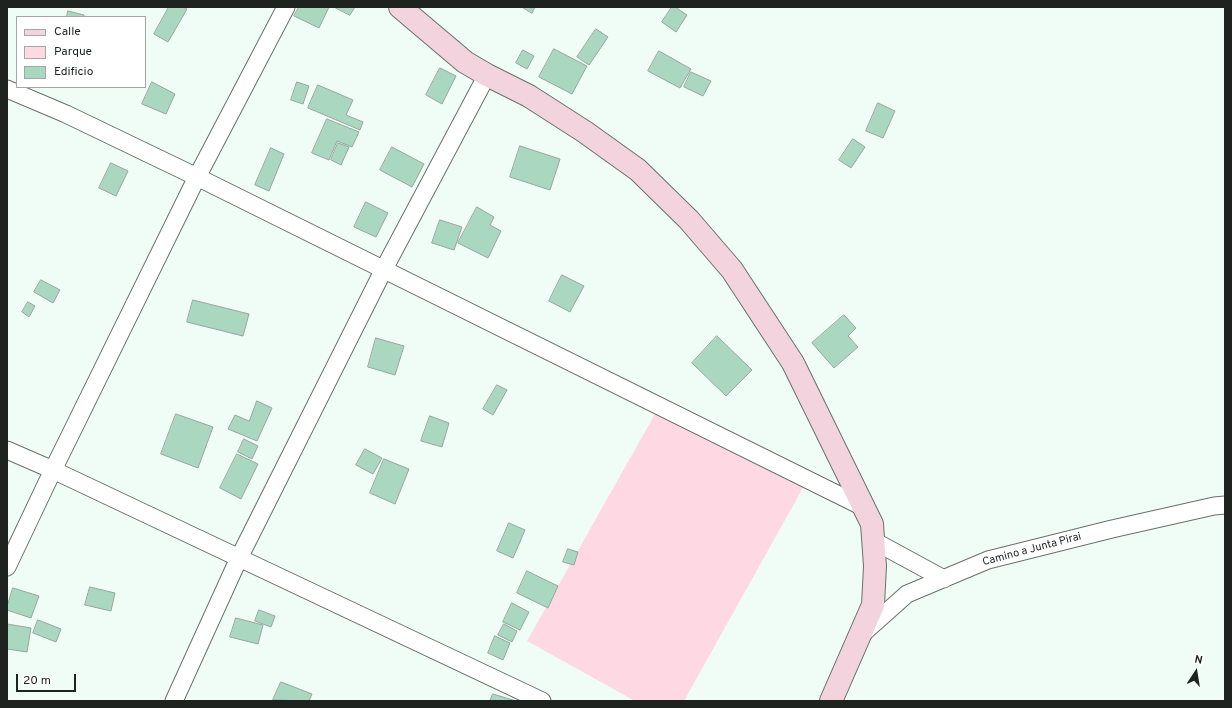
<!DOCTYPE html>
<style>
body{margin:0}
#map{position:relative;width:1232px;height:708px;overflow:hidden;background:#f0fdf6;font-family:Overpass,sans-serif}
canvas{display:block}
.frame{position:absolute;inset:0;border:8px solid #1e2320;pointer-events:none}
.legend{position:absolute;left:16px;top:16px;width:130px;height:72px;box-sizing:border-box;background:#fff;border:1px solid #a5a7a6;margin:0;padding:5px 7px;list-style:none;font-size:12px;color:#1e2320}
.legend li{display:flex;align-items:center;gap:8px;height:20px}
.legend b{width:20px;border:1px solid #a5a7a6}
.north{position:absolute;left:1176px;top:652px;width:40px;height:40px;-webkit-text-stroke:3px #fff;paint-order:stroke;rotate:12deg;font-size:11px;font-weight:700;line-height:16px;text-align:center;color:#1e2320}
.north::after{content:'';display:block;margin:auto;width:14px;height:18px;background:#1e2320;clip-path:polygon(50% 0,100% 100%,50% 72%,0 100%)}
.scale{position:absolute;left:16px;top:674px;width:60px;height:18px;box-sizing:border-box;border:2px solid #1e2320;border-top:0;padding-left:5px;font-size:12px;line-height:14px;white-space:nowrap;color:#1e2320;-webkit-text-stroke:3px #fff;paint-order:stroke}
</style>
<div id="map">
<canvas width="1232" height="708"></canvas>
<div class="frame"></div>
<ul class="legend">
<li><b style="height:5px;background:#f2d3de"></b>Calle</li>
<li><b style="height:11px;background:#fed9e4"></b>Parque</li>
<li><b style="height:11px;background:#aad7c0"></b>Edificio</li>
</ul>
<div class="north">N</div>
<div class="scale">20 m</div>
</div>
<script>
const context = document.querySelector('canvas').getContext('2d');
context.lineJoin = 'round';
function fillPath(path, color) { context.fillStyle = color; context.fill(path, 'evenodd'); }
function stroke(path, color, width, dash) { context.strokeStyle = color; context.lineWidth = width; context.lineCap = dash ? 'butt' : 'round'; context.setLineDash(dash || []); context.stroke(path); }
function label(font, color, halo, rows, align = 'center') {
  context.font = font + ' Overpass,sans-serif'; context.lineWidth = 4; context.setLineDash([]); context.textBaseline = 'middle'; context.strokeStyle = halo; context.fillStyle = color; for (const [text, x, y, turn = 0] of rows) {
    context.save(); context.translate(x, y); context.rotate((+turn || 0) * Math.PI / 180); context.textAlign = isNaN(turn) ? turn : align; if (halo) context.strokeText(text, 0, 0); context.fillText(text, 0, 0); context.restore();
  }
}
const green = new Path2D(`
 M660 405 804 486 684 701H635L527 641Z`);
const building = new Path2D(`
 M169 7H184L187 9 168 42 154 34Z
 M299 7H329L319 28 294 16Z
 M334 7H355L350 15Z
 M522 7H535L532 13Z
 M672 7H675L687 15 676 32 662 22Z
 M68 11 84 15V17H67Z
 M596 29 608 37 589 65 577 57Z
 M554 49 587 66 572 94 539 77Z
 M523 50 534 56 527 69 516 63Z
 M659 51 691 69 680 88 648 71Z
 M440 68 456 76 442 104 426 95Z
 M691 72 711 81 703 96 684 87Z
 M152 82 175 94 166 114 142 104Z
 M297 82 309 86 303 104 291 100Z
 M318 85 353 100 346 115 363 122 360 130 308 108Z
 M878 103 895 111 883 138 866 131Z
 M327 119 359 132 352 147 337 141 329 160 312 153Z
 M853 139 865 147 851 168 839 160Z
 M338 143 349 147 341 165 331 160Z
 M520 146 560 159 550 190 510 177Z
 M392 147 424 164 412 187 380 170Z
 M271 148 284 154 269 191 255 185Z
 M111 163 128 171 116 196 99 188Z
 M366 202 388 213 376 237 354 227Z
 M477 207 494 217 490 225 501 231 488 258 458 243Z
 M440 220 462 227 454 250 432 243Z
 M562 275 584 286 570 312 549 301Z
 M41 280 60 290 53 303 34 292Z
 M193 300 249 314 243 336 187 322Z
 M28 302 35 306 29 317 22 312Z
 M844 315 856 328 848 336 858 347 834 368 812 343Z
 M717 336 752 370 726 396 692 363Z
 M376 338 404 346 395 375 368 367Z
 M497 385 507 390 493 415 483 409Z
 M257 401 272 408 257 441 228 429 235 415 249 421Z
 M176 414 213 427 198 468 161 454Z
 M430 416 449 423 442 447 421 441Z
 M244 439 258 446 252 459 238 452Z
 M365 449 382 458 373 474 356 465Z
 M237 454 258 464 241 499 220 488Z
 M384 459 409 469 395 504 370 493Z
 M509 523 525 530 513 558 497 551Z
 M568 549 578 552 574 565 563 562Z
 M527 571 558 586 548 608 517 593Z
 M90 587 115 593 111 611 85 605Z
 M13 588 39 596 31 618 7 610V607Z
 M512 603 529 612 520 630 503 622Z
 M259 610 275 616 271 627 255 621Z
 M236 618 263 625 258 644 230 637Z
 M38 620 61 629 56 642 33 633Z
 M7 624 31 628 27 652 7 649Z
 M504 624 517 631 512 642 498 635Z
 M495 636 510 643 503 660 488 653Z
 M281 682 312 694 309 701 273 700Z
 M493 694 516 701H490Z`);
const street = new Path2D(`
 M7 89 66 114 197 177 863 507
 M7 450 53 470 542 701
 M874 541 944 579
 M7 567 53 470 197 177 286 7
 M861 635 907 594 988 560 1112 529 1214 506 1225 505
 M174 701 239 558 384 269 487 75`);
const secondary = new Path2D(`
 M400 7 465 62 487 75 529 96 585 132 638 170 689 220 732 270 793 363 872 524 875 566 873 605 831 701`);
const streetNames = [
 ["Camino a Junta Pirai",1032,550,-15]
];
fillPath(green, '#fed9e4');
fillPath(building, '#aad7c0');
stroke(building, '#99a59f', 1);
stroke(street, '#67726c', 19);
stroke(secondary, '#67726c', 24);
stroke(street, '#fff', 17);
stroke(secondary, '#f2d3de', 22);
label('11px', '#1e2320', '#fff', streetNames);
</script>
